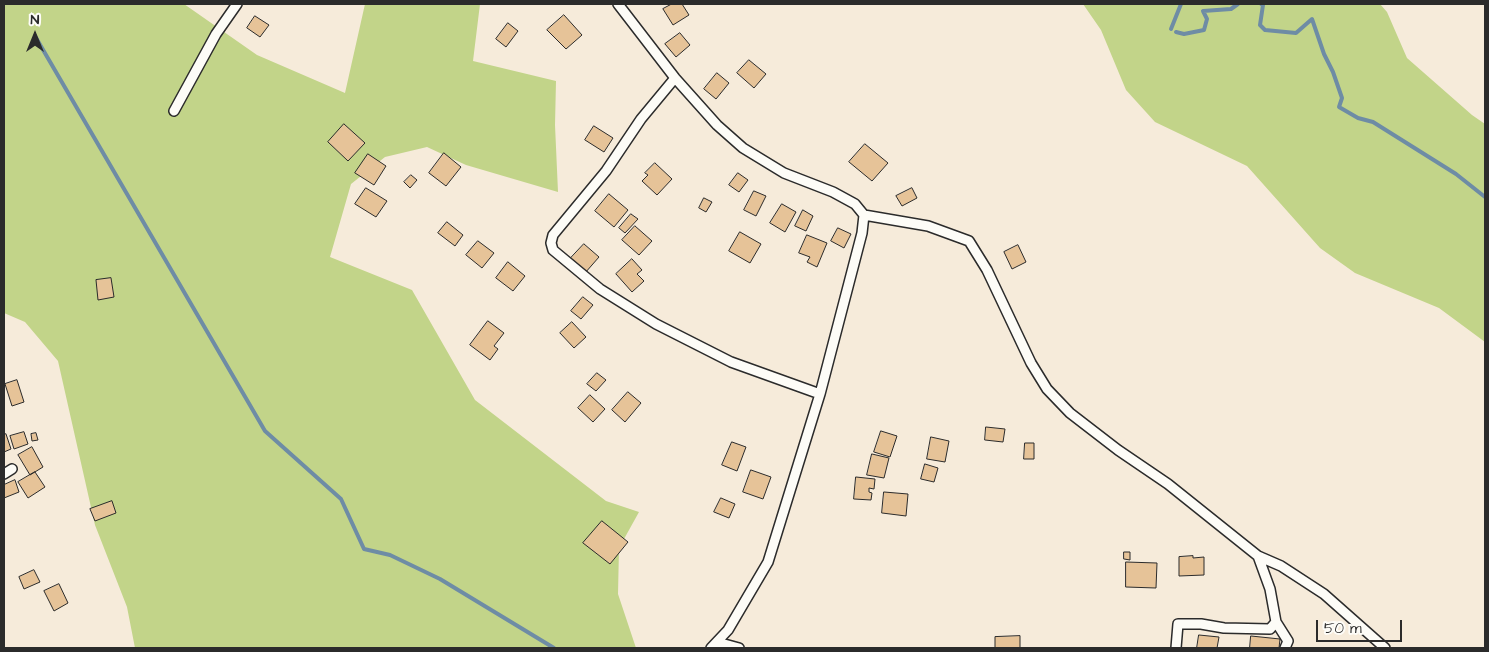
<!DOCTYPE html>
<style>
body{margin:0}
#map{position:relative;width:1489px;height:652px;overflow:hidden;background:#f6ebda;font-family:"Architects Daughter",sans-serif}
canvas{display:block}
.frame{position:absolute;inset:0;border:5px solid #2b2b2b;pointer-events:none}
.north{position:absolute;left:10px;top:10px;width:50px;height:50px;-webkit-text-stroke:4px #fdfcf7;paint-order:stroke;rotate:0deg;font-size:14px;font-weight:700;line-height:20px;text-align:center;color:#2b2b2b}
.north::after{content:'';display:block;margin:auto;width:18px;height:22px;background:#2b2b2b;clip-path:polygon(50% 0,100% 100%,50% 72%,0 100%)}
.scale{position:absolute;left:1316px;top:620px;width:86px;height:22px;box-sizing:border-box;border:2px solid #2b2b2b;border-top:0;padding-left:6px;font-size:15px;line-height:18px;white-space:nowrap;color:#2b2b2b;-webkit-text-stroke:4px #fdfcf7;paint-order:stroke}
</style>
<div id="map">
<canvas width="1489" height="652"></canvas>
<div class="frame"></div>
<div class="north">N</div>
<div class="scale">50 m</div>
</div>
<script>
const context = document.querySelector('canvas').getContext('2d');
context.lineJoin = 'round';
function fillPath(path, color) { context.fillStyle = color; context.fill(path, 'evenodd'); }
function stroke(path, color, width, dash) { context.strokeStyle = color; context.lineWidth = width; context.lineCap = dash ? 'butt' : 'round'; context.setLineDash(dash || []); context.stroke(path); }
const green = new Path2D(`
 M4 4H184L257 55 345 93 365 4H480L473 61 556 81 555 125 558 192 466 165 427 147 385 157 351 184 330 257 412 290 475 400 606 501 639 512 619 548 618 594 636 648H135L127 607 95 525 58 361 25 322 4 313Z
 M1083 4H1380L1387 12 1407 58 1472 115 1485 124V342L1439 308 1355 273 1320 248 1247 166 1155 122 1126 90 1101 30Z`);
const stream = new Path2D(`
 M1261 4 1263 5 1260 25 1265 30 1296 33 1312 19 1324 54 1333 72 1342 98 1339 107 1358 118 1373 122 1456 174 1485 197
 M1171 29 1181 4
 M1176 32 1184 34 1204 30 1207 19 1203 11 1231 9 1238 4
 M35 36 265 431 341 499 364 549 390 555 440 579 554 648`);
const building = new Path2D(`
 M672 4H682L689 15 673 25 663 9Z
 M564 15 582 35 566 49 547 30Z
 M255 16 269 25 260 37 247 28Z
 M508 23 518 31 506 47 496 39Z
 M680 33 690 45 676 57 665 44Z
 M749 60 766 74 754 88 737 73Z
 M717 73 729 83 716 99 704 89Z
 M344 124 365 143 348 161 328 142Z
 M594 126 613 138 604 152 585 140Z
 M865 144 888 163 872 181 849 162Z
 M444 153 461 167 446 186 429 173Z
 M368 154 386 166 374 185 355 173Z
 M655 163 672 179 657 195 642 181 648 175 645 173Z
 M738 173 748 180 739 192 729 185Z
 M411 175 417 180 410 188 404 182Z
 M366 188 387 201 376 217 355 204Z
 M912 188 917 198 902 206 896 196Z
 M754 191 766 196 756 216 744 210Z
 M609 194 628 210 614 227 595 211Z
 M704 198 712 202 706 212 699 208Z
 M782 204 796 212 785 232 770 223Z
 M803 210 813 216 806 231 795 226Z
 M631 214 638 219 625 233 619 228Z
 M447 222 463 235 455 246 438 233Z
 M635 226 652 241 639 255 622 240Z
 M838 228 851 234 844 248 831 241Z
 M740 232 761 244 750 263 729 251Z
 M807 235 827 243 817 267 807 262 810 257 799 253Z
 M478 241 494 253 482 268 466 255Z
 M584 244 599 257 585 273 569 260Z
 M1018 245 1026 262 1012 269 1004 252Z
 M632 259 642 270 637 274 644 281 632 292 616 274Z
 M508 262 525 276 513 291 496 278Z
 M111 278 114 297 98 300 96 280Z
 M583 297 593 305 581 319 571 311Z
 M488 321 504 333 494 346 498 349 490 360 470 345Z
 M572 322 586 337 574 348 560 333Z
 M597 373 606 380 596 391 587 384Z
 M17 380 24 402 12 406 5 384Z
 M628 392 641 403 625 422 612 410Z
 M590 395 605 409 593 422 578 408Z
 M986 427 1005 429 1003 442 985 440Z
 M881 431 897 436 890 457 874 452Z
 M24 432 28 444 14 449 10 436Z
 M36 433 38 440 32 441 31 434Z
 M6 434 11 449 4 452V435Z
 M931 437 949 441 945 462 927 459Z
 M732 442 746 447 737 471 722 465Z
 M1025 443H1034V459H1024Z
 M32 447 43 467 30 475 18 455Z
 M872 454 889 458 884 478 867 475Z
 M925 464 938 468 934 482 921 479Z
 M751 470 771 477 763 499 743 492Z
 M35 472 45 487 28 498 18 482Z
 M856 477 875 479 874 489 869 488V492L872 493 871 500 854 499Z
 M15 480 19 492 4 498V485Z
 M884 492 908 494 906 516 882 513Z
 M721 498 735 504 729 518 714 512Z
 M112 501 116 513 95 521 90 509Z
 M602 521 628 542 610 564 583 543Z
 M1124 552H1130V560L1124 559Z
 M1193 556V558L1204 557V575L1179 576V557Z
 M1126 562 1157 563 1156 588 1126 587Z
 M34 570 40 582 24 589 19 577Z
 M59 584 68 603 54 611 44 591Z
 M1199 635 1219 637 1217 648H1197Z
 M1020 636V648H995V637Z
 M1251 636 1280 639 1279 648H1250Z`);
const street = new Path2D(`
 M618 4 675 78 717 125 743 148 784 173 833 192 855 204 864 215 862 233 820 394 768 562 728 630 711 648
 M675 78 641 119 606 171 553 235 551 243 553 250 600 289 656 324 731 362 820 394
 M174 111 216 34 237 4
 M864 215 928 226 969 241 987 270 1031 363 1047 389 1070 413 1118 450 1168 484 1258 556 1270 589 1276 622 1288 641 1285 648
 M4 474 12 469
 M1258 556 1281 566 1324 594 1385 648
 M717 642 739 648
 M1176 648 1178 624H1201L1224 628 1270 629 1276 622`);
fillPath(green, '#c2d489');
stroke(stream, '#6e8ca5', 4);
fillPath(building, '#e6c398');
stroke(building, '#2b2b2b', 1);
stroke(street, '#2b2b2b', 12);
stroke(street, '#fdfcf7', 9);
</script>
